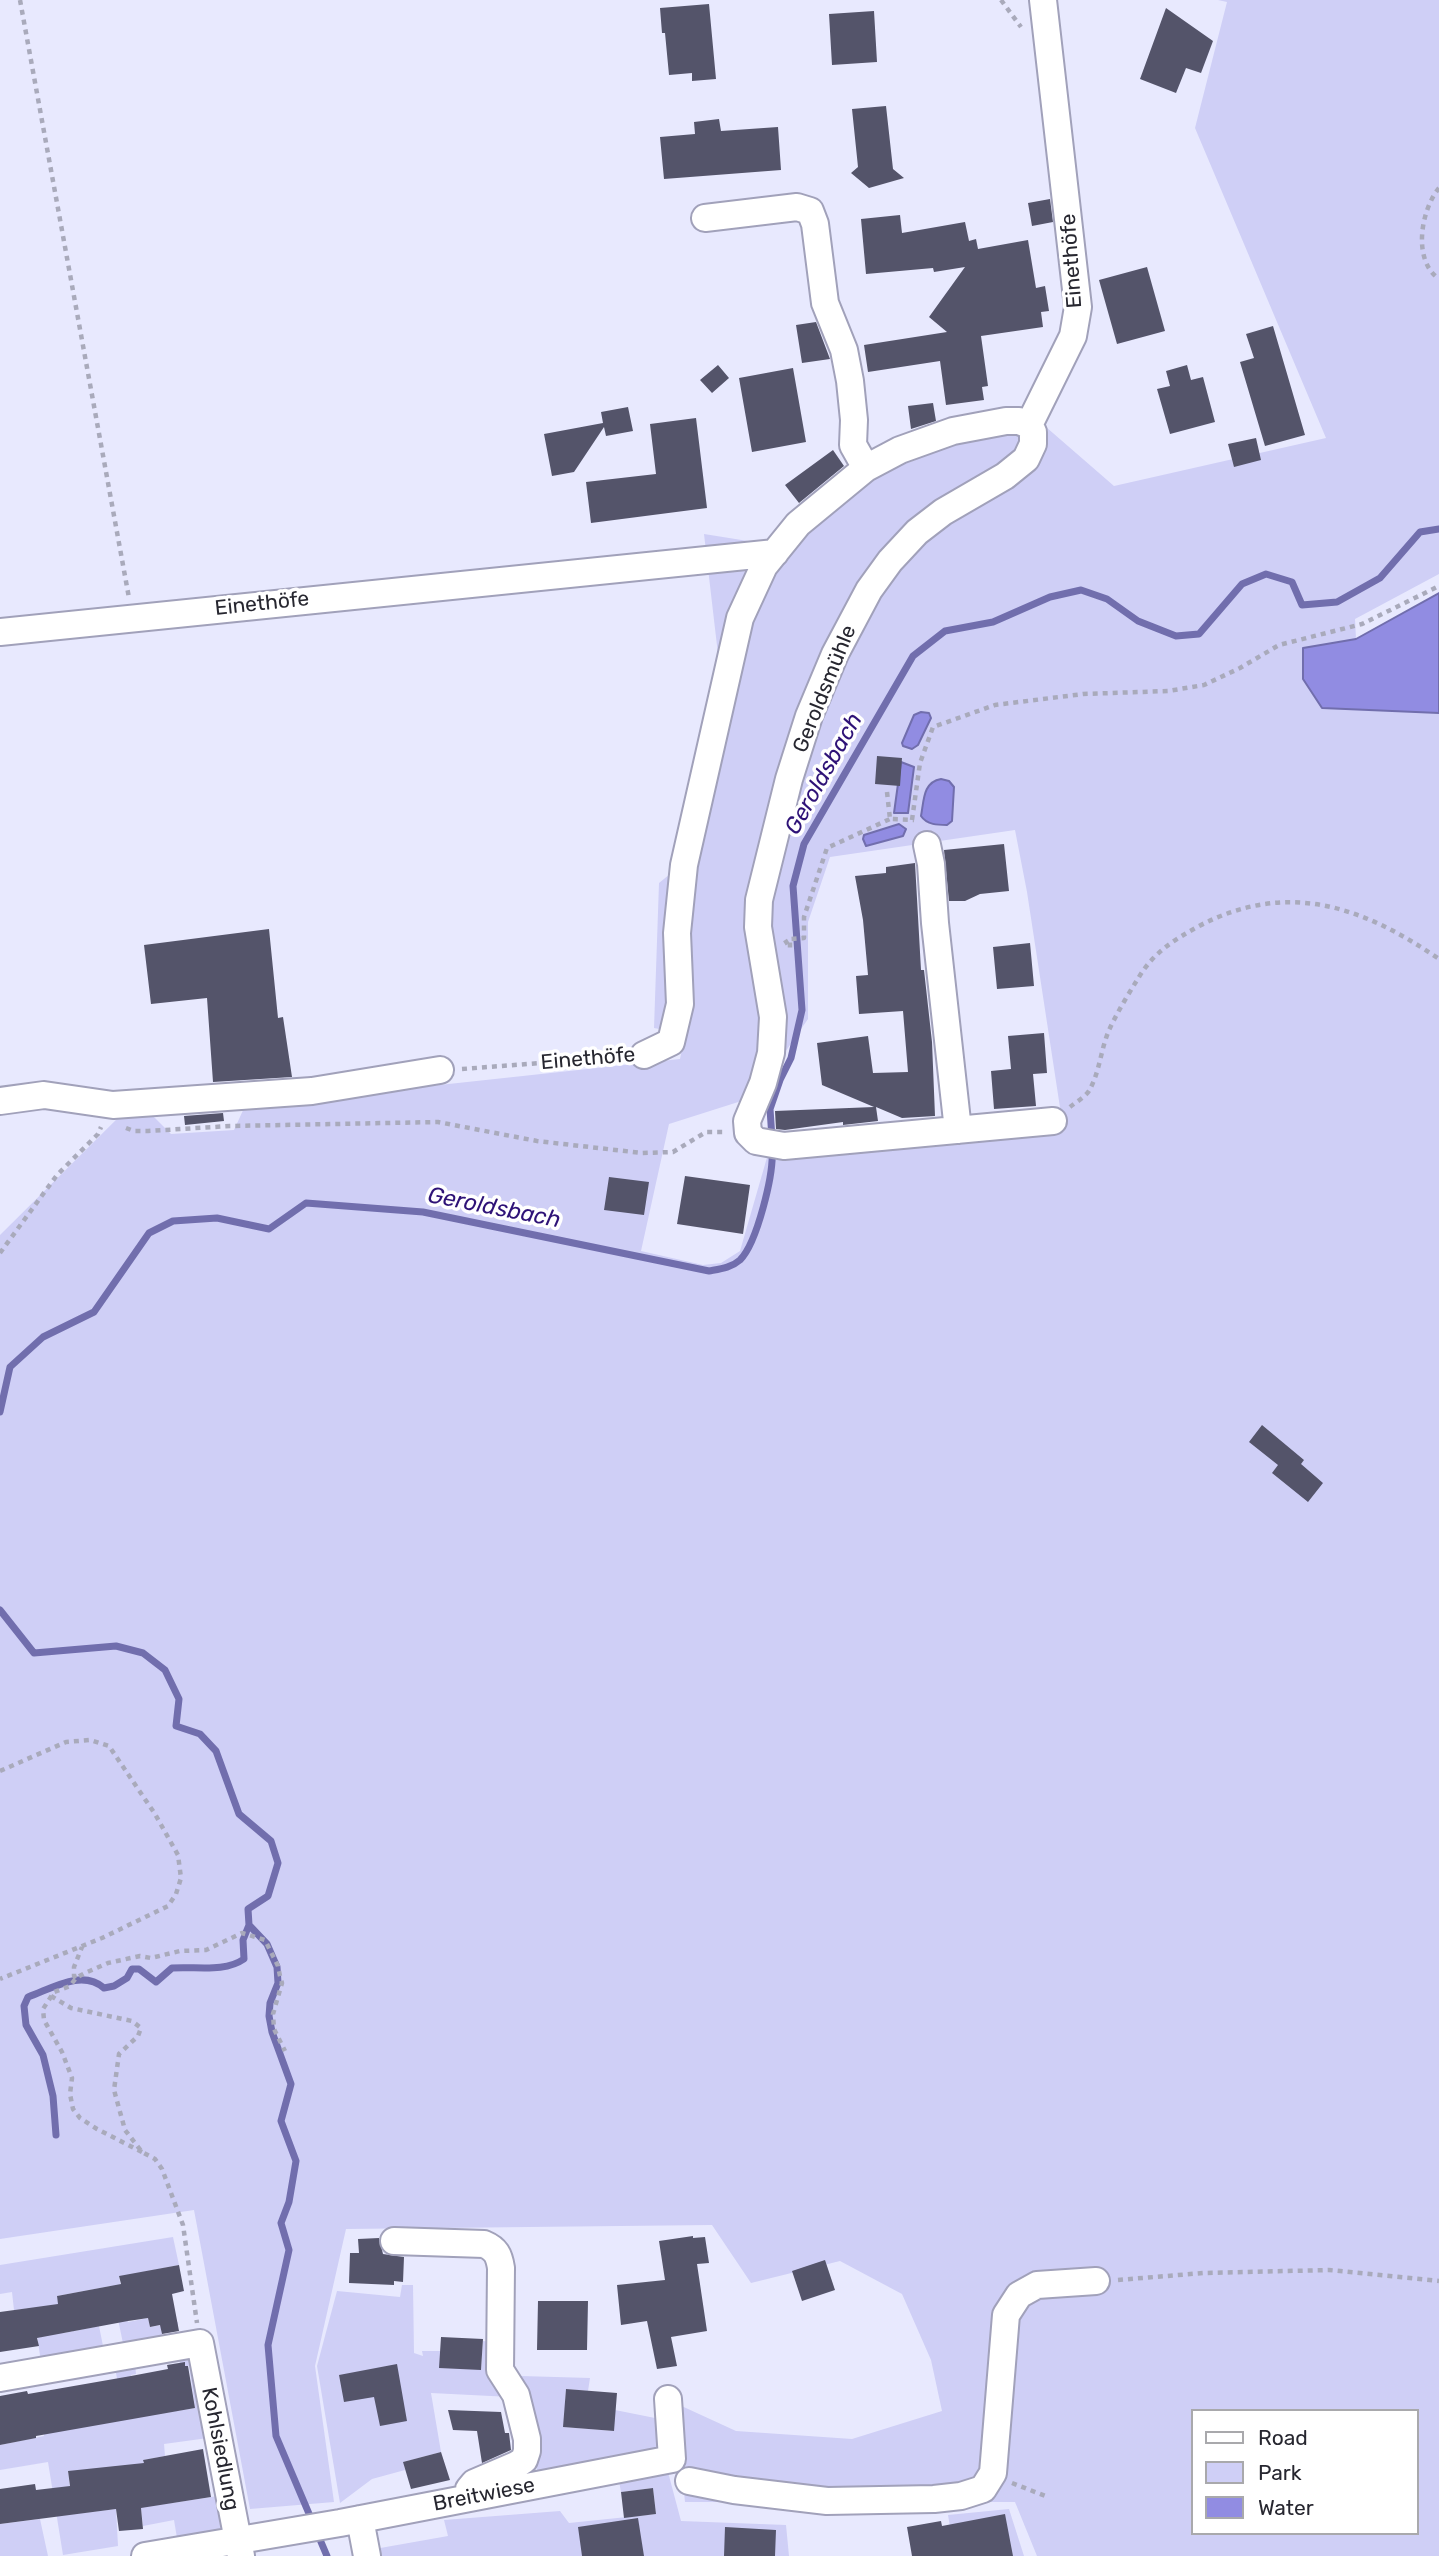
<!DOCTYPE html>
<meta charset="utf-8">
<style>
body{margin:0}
#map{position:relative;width:1439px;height:2556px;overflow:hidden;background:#e8e9fe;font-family:Rubik,sans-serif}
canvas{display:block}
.legend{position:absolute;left:1191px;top:2409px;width:228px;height:126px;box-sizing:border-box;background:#fff;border:2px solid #a9a9ac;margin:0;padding:9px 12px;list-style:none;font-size:21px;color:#272730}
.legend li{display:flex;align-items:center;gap:14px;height:35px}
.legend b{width:35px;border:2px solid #a9a9ac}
</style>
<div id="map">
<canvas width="1439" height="2556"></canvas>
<ul class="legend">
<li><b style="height:9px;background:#fff"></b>Road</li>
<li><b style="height:19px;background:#cfcff6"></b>Park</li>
<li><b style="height:19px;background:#918ce2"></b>Water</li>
</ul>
</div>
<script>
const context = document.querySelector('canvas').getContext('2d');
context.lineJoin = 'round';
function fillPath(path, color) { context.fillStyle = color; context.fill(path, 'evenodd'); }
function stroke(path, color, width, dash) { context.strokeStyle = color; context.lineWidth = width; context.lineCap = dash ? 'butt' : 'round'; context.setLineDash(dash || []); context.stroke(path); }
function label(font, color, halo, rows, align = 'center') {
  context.font = font + ' Rubik,sans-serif'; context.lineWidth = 7; context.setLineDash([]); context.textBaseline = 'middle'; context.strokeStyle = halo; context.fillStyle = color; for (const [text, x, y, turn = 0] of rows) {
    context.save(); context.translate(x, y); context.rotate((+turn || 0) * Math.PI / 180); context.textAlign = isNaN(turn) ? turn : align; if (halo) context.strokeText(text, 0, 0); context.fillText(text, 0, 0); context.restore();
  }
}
const green = new Path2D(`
 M1218 0H1439V574L1355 619 1356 639 1303 648 1322 708 1439 713V2556H1037L1015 2502H685L675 2403 736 2431 852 2439 942 2411 931 2360 902 2294 840 2261 751 2283 712 2225 346 2229 315 2366 334 2502 250 2509 194 2210 0 2239V1235L125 1111H148L171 1134 234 1130 245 1106 680 1059 685 1034 654 1028 659 883 675 870 721 680 704 534 773 545 874 476 1001 426 1046 427 1114 486 1326 438 1195 128 1227 2ZM1015 830 1027 892 1063 1127 768 1154 740 1251 721 1263 703 1265 641 1251 669 1124 754 1097 808 1019V922L830 857ZM1192 2411H1416V2533H1192Z
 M173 2237 179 2265 119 2277 128 2322 148 2318 150 2327 178 2322V2325L161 2328 163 2340 124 2348 111 2286 57 2296 64 2333 99 2326 104 2351 41 2362 33 2308 14 2310 12 2292 0 2294V2265Z
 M402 2285H413L414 2353 423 2356 422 2351H440L481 2370 483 2341 492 2342 511 2397 431 2393 441 2452 404 2462 405 2470 372 2479 340 2503 317 2366 337 2291 400 2297Z
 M189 2355 208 2438 164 2444 165 2456 144 2460 151 2501 172 2503 218 2496 222 2528 219 2530 177 2538 174 2520 143 2526 138 2482 68 2471 73 2514 116 2509 118 2546 63 2555 48 2462 0 2470V2445L44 2436 41 2415 125 2420 115 2368 135 2364 136 2374 131 2375 138 2417 195 2408 189 2366 181 2367 178 2357Z
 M521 2376 590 2378 588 2391 566 2389 564 2427 613 2431 615 2410 660 2419 658 2452 538 2476Z
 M668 2472 681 2521 786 2525 789 2556H370L369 2550 448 2536 444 2520 560 2511 569 2523 656 2514 653 2488 621 2492 619 2481Z
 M1009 2509 1024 2556H955L948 2515Z
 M40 2519 48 2556H0V2524Z`);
const water = new Path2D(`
 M1439 593V713L1322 708 1303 679V648L1356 639Z
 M921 712 929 713 931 718 918 745 912 749 903 746 902 743 914 715Z
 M901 762 914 767 908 813H894Z
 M941 779 949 781 954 787 952 821 947 825C938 825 927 825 921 816 924 800 923 782 941 779Z
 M899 824 906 829 903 836 866 846 863 839 864 835Z`);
const stream = new Path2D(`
 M772 1138 770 1109 780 1080 791 1058 802 1010 793 886 804 844 913 656 945 631 993 622 1050 597 1081 590 1107 599 1138 621 1176 636 1199 634 1242 584 1266 574 1292 582 1302 605 1337 602 1380 578 1420 532 1439 529
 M0 1412 10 1367 43 1337 94 1312 149 1233 173 1221 217 1218 269 1229 306 1203 423 1212 709 1271C720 1269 731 1268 740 1260 757 1243 774 1174 772 1150
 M0 1610 34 1653 116 1646 143 1653 165 1670 179 1699 176 1726 200 1734 216 1751 239 1814 271 1841 278 1863 268 1896 248 1909 249 1925 267 1944 277 1967 278 1983 270 2003 269 2016 272 2032 291 2084 281 2121 296 2161 289 2202 281 2223 289 2250 268 2345 276 2436 327 2556
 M56 2135 53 2096 43 2055 26 2025 24 2006 28 1997C53 1988 82 1969 104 1988L114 1986 127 1978 132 1969H139L156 1982 172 1968C195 1966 224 1973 244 1959L243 1940 249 1925`);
const building = new Path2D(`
 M709 4 716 79 692 81V73L669 75 665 33H662L660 8Z
 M1166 8 1213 41 1201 73 1186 68 1176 93 1140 79Z
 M874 11 877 62 832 65 829 14Z
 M886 106 893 169 904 178 869 188 851 173 858 167 852 109Z
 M719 119 721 131 778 127 781 170 664 179 660 137 695 134 694 122Z
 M1050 199 1053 222 1032 226 1028 203Z
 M900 215 902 233 965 222 969 241 976 239 978 249 1028 240 1036 288 1045 286 1049 311 1041 312 1043 327 981 336 988 386 982 387 984 400 946 405 940 361 868 372 864 345 947 332 929 317 965 267 934 272 933 268 866 274 861 219Z
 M1147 267 1165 331 1117 344 1099 280Z
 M816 322 830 359 802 363 796 325Z
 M1273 326 1305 435 1265 446 1240 362 1254 358 1246 334Z
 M718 365 729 378 712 393 700 380Z
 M1187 365 1191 380 1203 377 1215 422 1170 434 1157 389 1170 386 1166 371Z
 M793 368 806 442 752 452 739 378Z
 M933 403 936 421 911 429 908 406Z
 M628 407 633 431 606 436 604 427 574 472 552 476 544 434 603 423 601 412Z
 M696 418 707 508 591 523 586 482 656 474 650 424Z
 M1256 438 1261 460 1234 467 1228 444Z
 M833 450 844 466 799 503 785 485Z
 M877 756 902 758 900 786 875 784Z
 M1004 844 1009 891 980 894 965 901H949L944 850Z
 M915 863 921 970H924L932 1042 935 1116 902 1118 876 1107 878 1121 843 1125V1122L785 1130 776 1129 775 1111 874 1107 822 1085 817 1043 868 1036 873 1073 908 1072 903 1011 859 1014 856 976 868 975 863 920 855 876 886 873V867Z
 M269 929 278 1018 283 1017 292 1077 213 1082 207 998 151 1004 144 945Z
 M1030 943 1034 986 997 989 993 947Z
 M1044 1033 1047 1073 1033 1074 1036 1106 994 1109 991 1071 1011 1069 1008 1036Z
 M223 1113 224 1121 185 1125 184 1116Z
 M685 1176 750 1185 743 1234 677 1224Z
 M609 1177 649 1182 644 1215 604 1210Z
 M1262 1425 1304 1460 1301 1464 1323 1483 1308 1502 1272 1473 1278 1465 1249 1442Z
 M693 2236V2238L705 2237 709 2263 697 2264 707 2331 671 2337 677 2366 657 2369 647 2321 621 2325 617 2285 665 2280 659 2241Z
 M379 2238 383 2254 404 2257 403 2282 394 2281V2285L349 2283 350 2253H359L358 2239Z
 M825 2260 835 2290 802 2301 792 2271Z
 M179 2265 184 2291 172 2294 179 2331 162 2334 160 2325 150 2327 148 2318 128 2321 37 2338 39 2346 0 2352V2312L58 2304 57 2296 121 2284 119 2276Z
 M538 2301H588L587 2350H537Z
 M441 2337 483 2339 481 2370 439 2368Z
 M185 2362V2366H188L195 2408 36 2436V2438L0 2445V2396L27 2391 28 2394 131 2376 168 2369 167 2365Z
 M397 2364 407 2421 380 2426 374 2397 344 2402 339 2375Z
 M566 2389 617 2393 614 2431 563 2427Z
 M448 2410 501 2412 505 2433H509L511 2450 482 2463 477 2431 453 2430Z
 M203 2449 211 2497 141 2508 143 2529 119 2531 116 2509 0 2524V2489L35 2484 36 2490 70 2486 68 2471 144 2463 143 2460Z
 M441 2452 450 2480 411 2489 403 2462Z
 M653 2488 656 2514 624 2518 621 2492Z
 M1005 2514 1013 2556H912L907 2527 941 2521 942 2526Z
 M638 2518 644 2556H582L578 2527Z
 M725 2527 776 2530 775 2556H724Z`);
const path = new Path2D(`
 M20 0 129 598
 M1001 0 1021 27
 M1439 188C1421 210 1412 260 1439 279
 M887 792 890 819 914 820
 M912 820 920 763 933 727 995 705 1083 694 1168 691 1204 685 1240 668 1279 645 1362 624 1439 586
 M785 940 790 948V939L804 938V917L827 848 890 819
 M462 1069 621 1057
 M1070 1107C1076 1102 1087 1096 1090 1089 1100 1071 1101 1047 1110 1028 1118 1011 1129 993 1139 977 1154 952 1174 940 1199 926 1287 880 1362 906 1439 959
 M126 1128 134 1131H148L230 1126 438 1122 537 1141 642 1153 673 1152 706 1132H727
 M0 1253 57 1175 98 1134 101 1127
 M0 1771 66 1742 90 1740 109 1746 155 1814 178 1855 181 1878 176 1894 168 1906 102 1938 0 1979
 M76 1978 74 1976V1967L82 1947
 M51 1996 71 2008 132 2021 141 2028 138 2036 119 2054 114 2090 125 2130 142 2152 155 2159 162 2169 183 2225 197 2323
 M142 2152 97 2129 80 2118 73 2109 70 2094 72 2078 62 2052 44 2020 43 2009 54 1992 70 1986 76 1978 85 1973 108 1963 140 1956 151 1958 180 1951 206 1950 242 1933 265 1940 278 1966 280 1976 282 1983 273 2014 274 2029 285 2051
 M1118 2280 1203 2273 1329 2270 1439 2281
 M1012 2483 1048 2497`);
const minor = new Path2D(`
 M705 218 797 207 810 211 815 224 825 303 844 350 850 381 854 420 853 445 866 468
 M1029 425 1033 432V444L1026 459 1005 476 943 512 917 532 890 561 869 590 835 654 809 716 789 779 759 900 758 927 773 1017 771 1053 763 1083 747 1121 748 1133 756 1141 784 1146 1053 1121
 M0 632 775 553
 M927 845 931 864 935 923 958 1130
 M644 1055 671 1042 680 1004 677 933 684 865 740 618 764 566 798 524 866 468 900 450 953 431 1006 421H1019L1029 425 1073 336 1078 307 1043 0
 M0 1101 44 1095 113 1105 312 1091 440 1070
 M394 2241 484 2244C496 2249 499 2255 501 2268L500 2370 516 2395 527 2439V2451L524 2460 516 2465 474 2483 469 2489V2498
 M0 2378 200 2343 241 2556
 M689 2481 734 2490 827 2501 934 2499 961 2496 983 2489 993 2473 1006 2315 1019 2295 1037 2285 1096 2281
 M360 2519 367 2556
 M145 2556 340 2523 672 2459 668 2399`);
const streetNames = [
 ["Einethöfe",1072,261,-94],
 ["Einethöfe",262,604,-6],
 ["Geroldsmühle",825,689,-68],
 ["Einethöfe",588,1059,-5],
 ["Kohlsiedlung",220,2449,79],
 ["Breitwiese",484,2495,-11]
];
const waterNames = [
 ["Geroldsbach",824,774,-61],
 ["Geroldsbach",494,1208,11]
];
fillPath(green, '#cfcff6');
fillPath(water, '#918ce2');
stroke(water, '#716ead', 2);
stroke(stream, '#716ead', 7);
fillPath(building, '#54546a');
stroke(minor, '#a1a1ba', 30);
stroke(path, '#a9aabb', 4.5, [5, 5]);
stroke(minor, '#fff', 26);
label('21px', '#272730', '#fff', streetNames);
label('italic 23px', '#2e1277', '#fff', waterNames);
</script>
